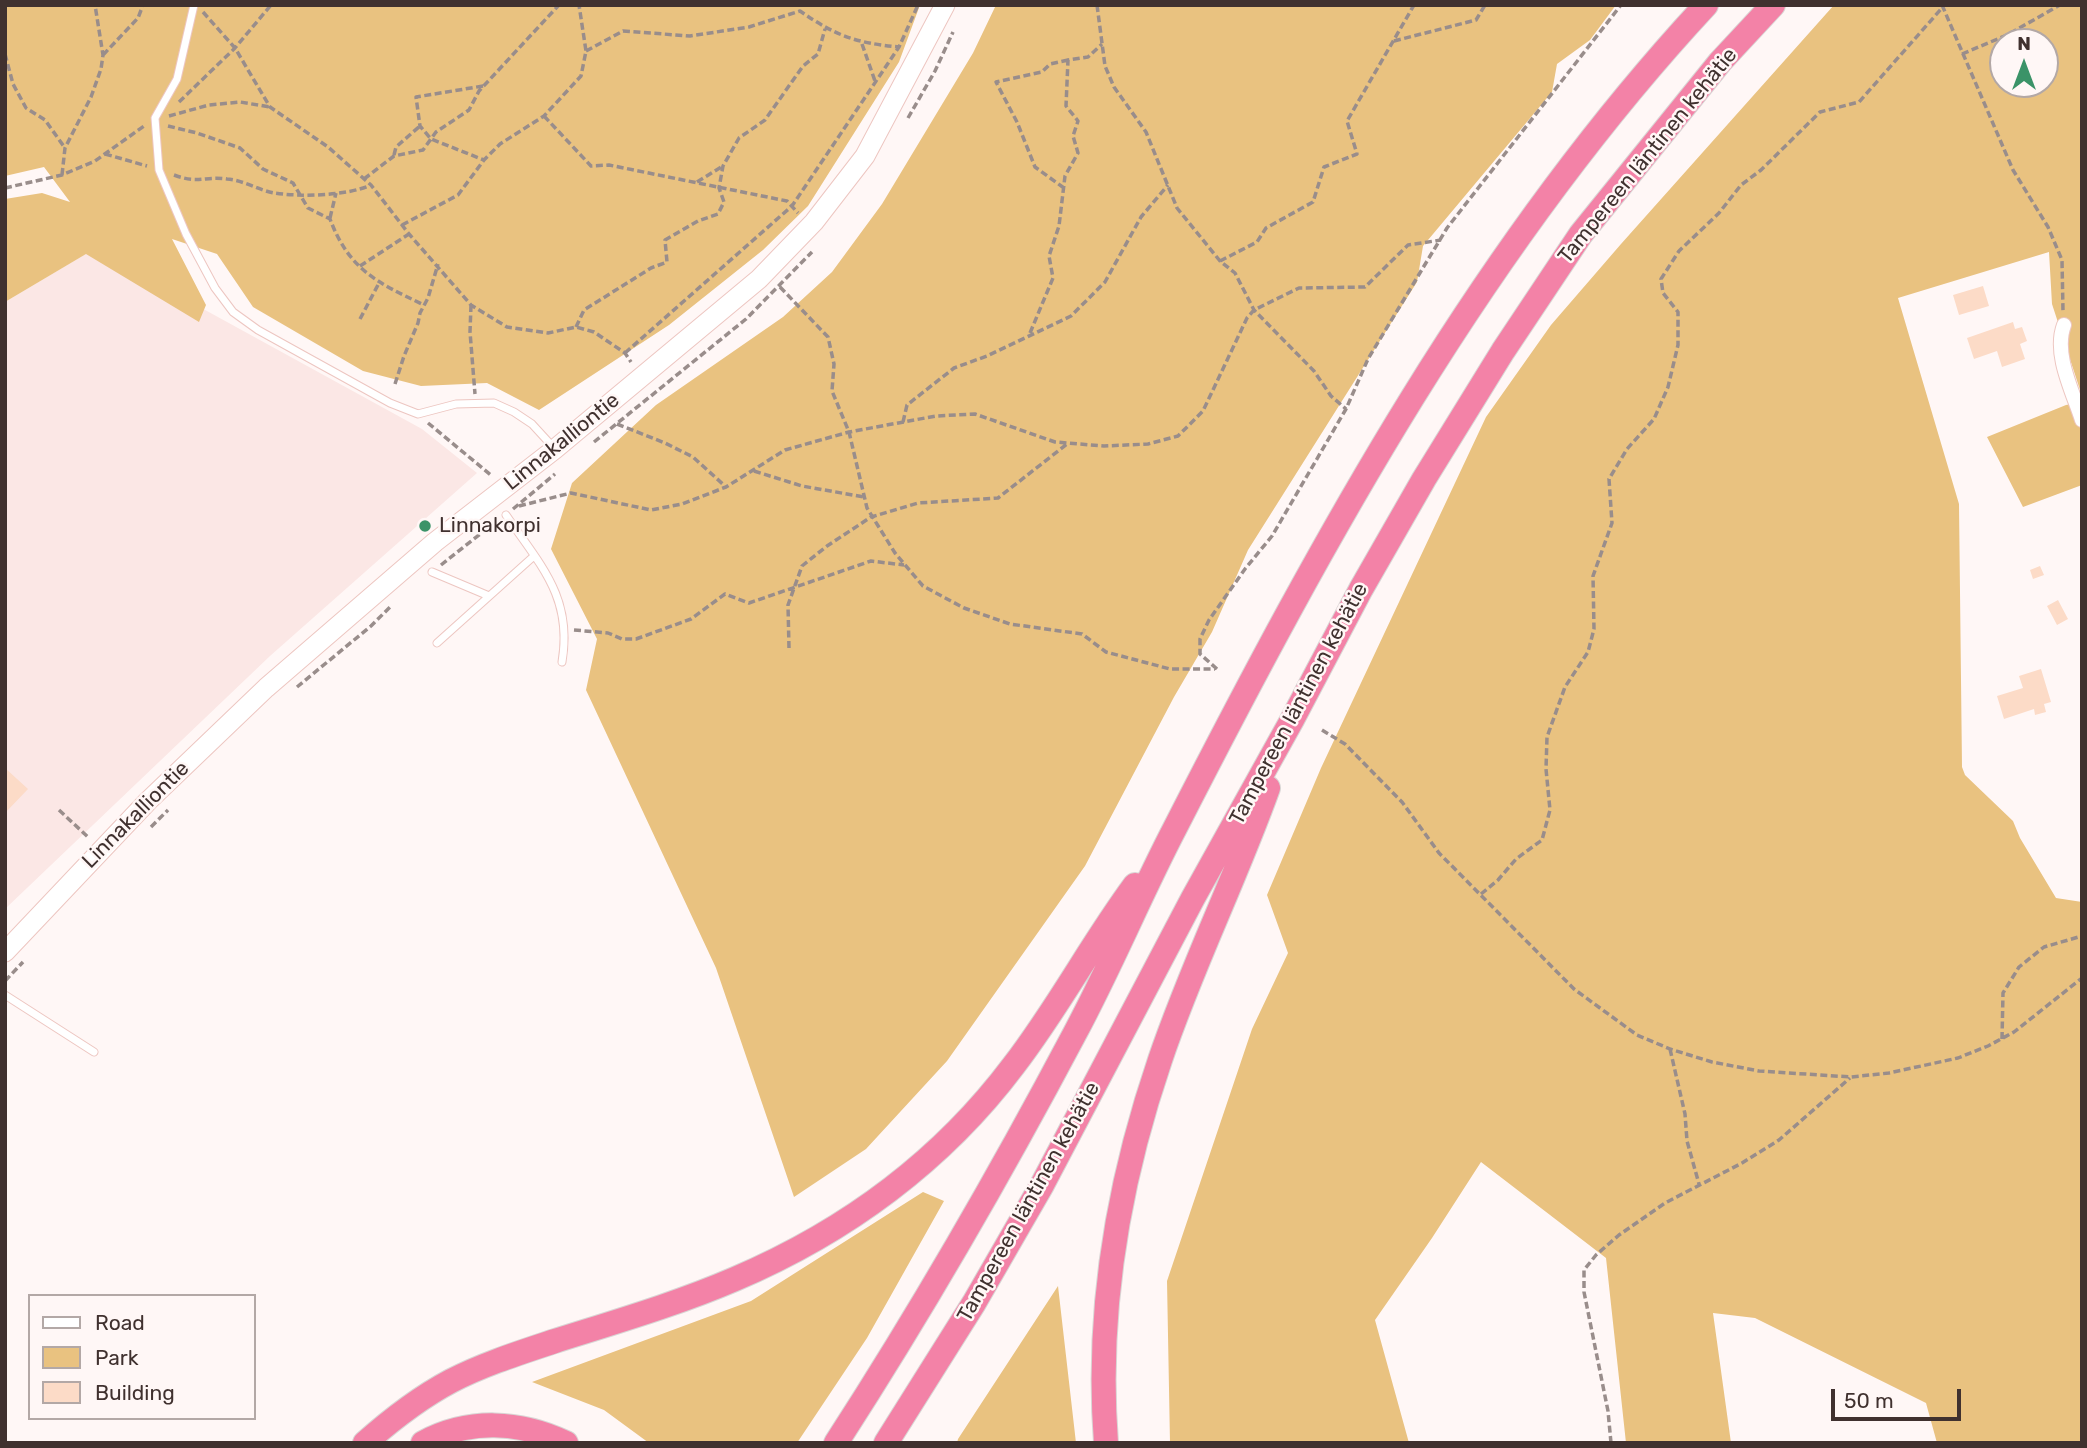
<!DOCTYPE html>
<meta charset="utf-8">
<style>
body{margin:0}
#map{position:relative;width:2087px;height:1448px;overflow:hidden;background:#fff7f6;font-family:Rubik,sans-serif}
canvas{display:block}
.frame{position:absolute;inset:0;border:7px solid #40312f;pointer-events:none}
.legend{position:absolute;left:28px;top:1294px;width:228px;height:126px;box-sizing:border-box;background:#fff7f6;border:2px solid #b3a8a6;margin:0;padding:9px 12px;list-style:none;font-size:21px;color:#40312f}
.legend li{display:flex;align-items:center;gap:14px;height:35px}
.legend b{width:35px;border:2px solid #b3a8a6}
.north{position:absolute;left:1989px;top:28px;width:70px;height:70px;box-sizing:border-box;background:#fff7f6;border:2px solid #b3a8a6;border-radius:50%;rotate:0deg;font-size:19px;font-weight:700;line-height:28px;text-align:center;color:#40312f}
.north::after{content:'';display:block;margin:auto;width:24px;height:32px;background:#3b9368;clip-path:polygon(50% 0,100% 100%,50% 72%,0 100%)}
.scale{position:absolute;left:1831px;top:1389px;width:130px;height:32px;box-sizing:border-box;border:4px solid #40312f;border-top:0;padding-left:9px;font-size:21px;line-height:24px;white-space:nowrap;color:#40312f;-webkit-text-stroke:5px #fff7f6;paint-order:stroke}
</style>
<div id="map">
<canvas width="2087" height="1448"></canvas>
<div class="frame"></div>
<ul class="legend">
<li><b style="height:9px;background:#fff"></b>Road</li>
<li><b style="height:19px;background:#e9c280"></b>Park</li>
<li><b style="height:19px;background:#fcdbc7"></b>Building</li>
</ul>
<div class="north">N</div>
<div class="scale">50 m</div>
</div>
<script>
const context = document.querySelector('canvas').getContext('2d');
context.lineJoin = 'round';
function fillPath(path, color) { context.fillStyle = color; context.fill(path, 'evenodd'); }
function stroke(path, color, width, dash) { context.strokeStyle = color; context.lineWidth = width; context.lineCap = dash ? 'butt' : 'round'; context.setLineDash(dash || []); context.stroke(path); }
function label(font, color, halo, rows, align = 'center') {
  context.font = font + ' Rubik,sans-serif'; context.lineWidth = 5; context.setLineDash([]); context.textBaseline = 'middle'; context.strokeStyle = halo; context.fillStyle = color; for (const [text, x, y, turn = 0] of rows) {
    context.save(); context.translate(x, y); context.rotate((+turn || 0) * Math.PI / 180); context.textAlign = isNaN(turn) ? turn : align; if (halo) context.strokeText(text, 0, 0); context.fillText(text, 0, 0); context.restore();
  }
}
const built = new Path2D(`
 M94 249 422 429 477 473 270 656 5 909V302Z`);
const green = new Path2D(`
 M5 5H920L899 62 808 206 763 250 669 325 539 410 487 383 421 386 363 371 253 307 217 254 172 239 206 305 199 322 86 254 5 302V199L42 193 70 202 44 167 5 176Z
 M996 5H1616L1590 40 1557 64 1552 92 1423 246 1417 282 1248 550 1212 632 1174 697 1085 866 947 1061 866 1149 794 1197 716 968 586 690 597 639 551 549 572 483 656 405 783 317 832 272 882 204 973 53Z
 M1834 5H2082V396L2052 304 2049 252 1898 298 1959 504 1962 767 1965 775 2013 821 2020 838 2056 898 2082 902V1443H1937L1926 1403 1755 1318 1713 1313 1731 1443H1626L1606 1258 1481 1162 1432 1238 1375 1320 1409 1443H1170L1167 1281 1252 1029 1288 953 1267 895 1321 768 1486 417 1551 325 1621 244ZM2003 42H2045V84H2003Z
 M2082 402V485L2023 507 1987 437 2066 405Z
 M923 1192 944 1201 867 1338 797 1443H649L604 1410 532 1382 751 1301Z
 M1058 1286 1076 1443H957L958 1439Z`);
const building = new Path2D(`
 M1983 286 1989 306 1959 315 1953 295Z
 M2013 322 2015 329 2022 327 2027 341 2020 344 2025 359 2002 367 1997 351 1974 359 1967 338Z
 M2040 566 2044 575 2033 579 2030 570Z
 M2058 600 2068 619 2057 625 2047 606Z
 M2041 669 2051 702 2044 704 2046 712 2035 715 2034 709 2004 719 1997 696 2023 688 2019 676Z
 M5 768 28 789 5 813Z`);
const path = new Path2D(`
 M1097 5 1105 66 1114 87 1146 132 1177 208 1220 261 1235 273 1254 310 1314 371 1331 396 1346 409
 M1942 5 2013 170 2048 227 2062 260 2063 311
 M203 12 235 48 270 107 328 147 371 185 409 234 471 305 507 327 548 333 576 327 594 332 625 353 631 362
 M1394 41 1476 20 1485 5
 M862 44 875 81
 M586 51 623 31 690 36 749 27 800 11C836 36 856 43 899 47
 M5 54 13 84 26 108 45 120 65 148
 M1962 54 2007 35 2060 5
 M103 55 138 18 143 5
 M483 86 416 97 420 126 431 139 484 160
 M179 102 235 48 271 5
 M169 116 209 105 240 102 270 107
 M544 116 591 166 609 165 787 201 798 213
 M908 118 935 71 953 32
 M168 126 197 133 240 148 263 169 293 183 308 208 330 219C349 270 378 283 424 305
 M105 154 147 166
 M394 155 396 147 420 126
 M62 175 65 148 91 97 101 69 103 55 95 5
 M174 175C198 184 205 176 227 179 243 180 258 190 274 193 300 197 347 196 371 185
 M364 179 394 156 423 150 436 132 469 110 479 91 559 5
 M697 182 723 166
 M5 188 62 175 95 161 144 126
 M1064 188 1035 167 1017 122 996 82 1042 72 1050 64 1068 60
 M330 218 336 193
 M402 225 458 195 484 160 500 144 544 116 581 76 586 51 579 5
 M1220 261 1257 242 1266 228 1313 202 1324 167 1357 154 1347 121 1414 5
 M360 266 409 234
 M780 287 828 337 834 364 832 391 849 432 867 508 895 553 923 586 964 608 1010 624 1082 634 1106 652 1170 669H1215
 M471 305 470 332 475 394
 M360 319 379 283
 M576 327 584 310 651 268 667 262 665 240 698 221 718 214 724 202 719 188 723 166 739 138 765 120 803 66 818 54 825 29
 M1030 333 1053 278 1049 256 1059 226 1065 176 1078 153 1073 136 1078 121 1066 106 1068 60 1088 57 1102 44
 M625 353 792 206 899 47 918 5
 M395 384 404 356 418 323 420 313 428 298 438 264
 M903 422 907 405 954 368 987 356 1071 316 1105 282 1141 217 1168 185
 M428 423 492 476
 M617 424 665 443 693 457 726 487
 M594 442 746 319 812 252
 M754 471 802 486 864 497
 M519 506 571 493 651 510 682 504 726 487 785 450 849 432 936 416 975 414 1055 442 1104 446 1148 444 1178 436 1203 411 1247 318 1254 310 1299 288 1365 287 1408 245 1441 240
 M513 509 555 474
 M441 565 498 520
 M574 630 608 633 622 639H636L691 619 725 594 749 603 871 561 904 565
 M789 648 788 605 802 566 827 546 871 517 918 503 998 498 1067 444
 M1217 669 1200 654V639L1209 620 1245 569 1272 536 1346 409 1368 359 1447 228 1621 5
 M297 687 371 626 392 605
 M1322 730 1345 744 1402 802 1439 853 1574 989 1637 1035 1670 1049 1712 1062 1759 1071 1851 1077 1889 1073 1958 1058 1988 1046 2014 1032 2082 978
 M59 810 89 838
 M151 827 168 810
 M1481 894 1498 880 1516 859 1542 840 1550 810 1546 769 1547 737 1565 687 1588 652 1594 629 1593 576 1612 523 1609 479 1627 449 1654 419 1668 387 1678 345V312L1663 293 1661 279 1679 251 1719 213 1741 185 1761 170 1820 112 1859 102 1942 8
 M5 981 23 962
 M2002 1039 2003 993 2019 967 2044 947 2082 936
 M1670 1049 1685 1114 1687 1141 1699 1184
 M1611 1443 1608 1411 1584 1292V1270L1596 1255 1619 1235 1665 1203 1742 1163 1779 1140 1850 1078`);
const service = new Path2D(`
 M194 5 177 79 155 118 159 170 186 234 215 288 233 312 258 330 390 403 418 414 456 404 494 403 514 412 532 424 554 448
 M506 515C540 565 573 597 562 662
 M432 572 489 596
 M437 643 534 556
 M5 995 94 1052`);
const minor = new Path2D(`
 M2064 325C2053 354 2073 392 2082 420`);
const secondary = new Path2D(`
 M5 952 148 801 266 688 435 542 555 449 759 279 814 222 865 156 945 5`);
const motorway = new Path2D(`
 M365 1443C392 1419 419 1398 451 1381 484 1364 519 1353 555 1341 615 1322 677 1304 735 1279 845 1232 942 1161 1014 1065 1058 1008 1092 943 1135 885
 M423 1443C469 1418 520 1421 566 1443
 M836 1443C922 1310 1001 1173 1075 1033 1111 966 1140 895 1175 828 1324 537 1482 246 1706 5
 M886 1443 974 1303 1042 1185 1193 898 1292 720 1361 589 1424 479 1503 351 1581 234 1720 62 1773 5
 M1106 1443C1096 1313 1118 1183 1160 1060 1191 968 1235 880 1268 788`);
const markers = [
 [425,526,7,"#3b9368"]
];
const streetNames = [
 ["Tampereen läntinen kehätie",1648,156,-51],
 ["Linnakalliontie",562,442,-39],
 ["Tampereen läntinen kehätie",1299,704,-62],
 ["Linnakalliontie",136,815,-45],
 ["Tampereen läntinen kehätie",1029,1202,-61]
];
const poiNames = [
 ["Linnakorpi",439,526]
];
fillPath(built, '#fbe7e5');
fillPath(green, '#e9c280');
fillPath(building, '#fcdbc7');
stroke(service, '#edc6c1', 9);
stroke(minor, '#edc6c1', 16);
stroke(secondary, '#edc6c1', 21);
stroke(motorway, '#d9d6d5', 26);
stroke(path, '#998d8b', 3.5, [7, 3.5]);
stroke(service, '#fff', 7);
stroke(minor, '#fff', 14);
stroke(secondary, '#fff', 19);
stroke(motorway, '#f382a7', 24);
for (const [x, y, r, color] of markers) { const dot = new Path2D(); dot.arc(x, y, r, 0, 2 * Math.PI); context.fillStyle = color; context.fill(dot); stroke(dot, '#fff7f6', 2.5); }
label('21px', '#40312f', '#fff7f6', streetNames);
label('21px', '#40312f', '#fff7f6', poiNames, 'left');
</script>
